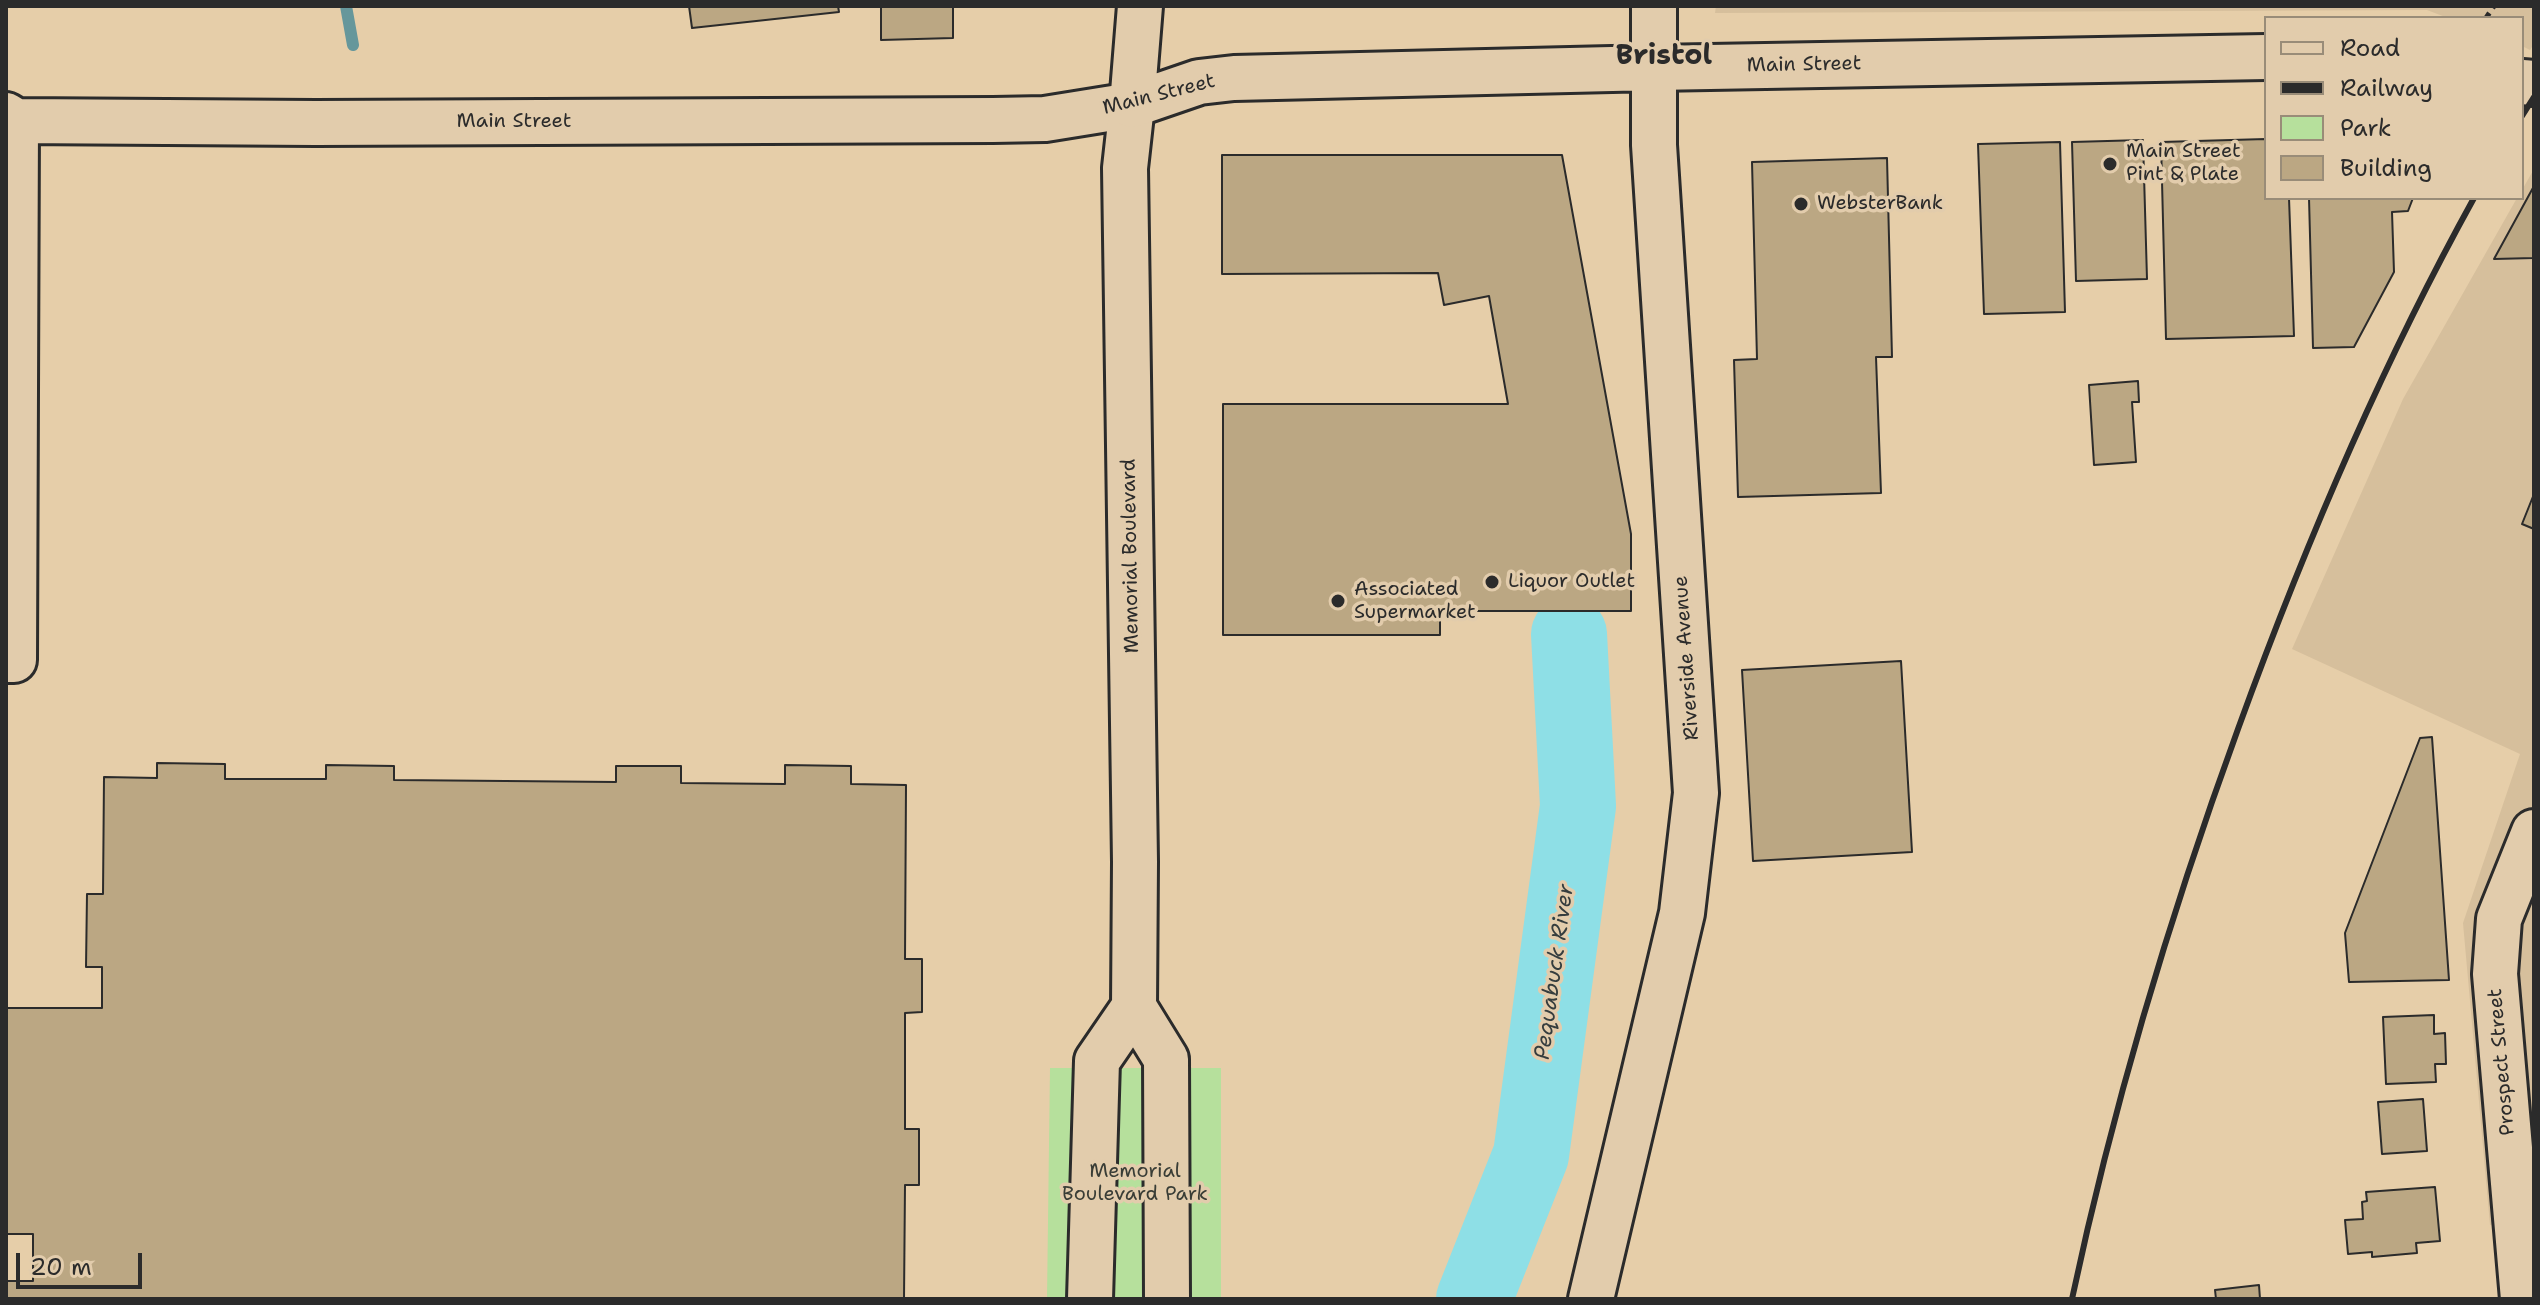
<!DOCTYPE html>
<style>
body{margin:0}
#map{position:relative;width:2540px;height:1305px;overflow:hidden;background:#e6cea9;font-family:"Shantell Sans",sans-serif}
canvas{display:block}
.frame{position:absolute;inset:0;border:8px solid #2b2b2b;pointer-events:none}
.legend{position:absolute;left:2264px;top:16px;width:260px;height:184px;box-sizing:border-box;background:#e2ccac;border:2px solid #998c78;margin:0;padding:10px 14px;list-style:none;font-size:24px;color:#2b2b2b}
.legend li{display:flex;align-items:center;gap:16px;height:40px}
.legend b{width:40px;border:2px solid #998c78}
.scale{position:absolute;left:16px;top:1253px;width:126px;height:36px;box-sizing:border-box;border:4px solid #2b2b2b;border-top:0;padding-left:10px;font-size:24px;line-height:28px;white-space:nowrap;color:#2b2b2b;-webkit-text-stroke:6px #e2ccac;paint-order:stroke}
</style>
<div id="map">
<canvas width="2540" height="1305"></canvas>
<div class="frame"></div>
<ul class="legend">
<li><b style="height:10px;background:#e2ccac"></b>Road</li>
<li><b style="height:10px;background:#2b2b2b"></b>Railway</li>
<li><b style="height:22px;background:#b6e09c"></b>Park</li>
<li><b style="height:22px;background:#bba783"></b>Building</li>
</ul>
<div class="scale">20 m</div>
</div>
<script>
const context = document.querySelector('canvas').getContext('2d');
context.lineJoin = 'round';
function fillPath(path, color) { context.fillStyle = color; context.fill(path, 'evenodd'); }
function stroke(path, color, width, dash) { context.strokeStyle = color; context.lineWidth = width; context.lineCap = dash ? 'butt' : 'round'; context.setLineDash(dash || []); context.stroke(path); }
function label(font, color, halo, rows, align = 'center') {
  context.font = font + ' "Shantell Sans",sans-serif'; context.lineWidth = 7; context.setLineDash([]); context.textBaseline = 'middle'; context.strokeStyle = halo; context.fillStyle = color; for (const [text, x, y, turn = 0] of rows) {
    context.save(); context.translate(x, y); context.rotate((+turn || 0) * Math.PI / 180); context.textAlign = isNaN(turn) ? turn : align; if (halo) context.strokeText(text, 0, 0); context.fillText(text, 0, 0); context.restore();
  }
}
const built = new Path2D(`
 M1716 6H2534V44L2530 50 2522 46V18H2448L2427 10 1715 13Z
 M2534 169V1219L2490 1225 2463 923 2520 754 2292 649 2403 399 2517 198H2522V190Z`);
const green = new Path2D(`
 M1050 1068H1221V1299H1047Z`);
const stream = new Path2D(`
 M346 6 353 45`);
const river = new Path2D(`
 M1474 1299 1531 1155 1578 806 1569 634`);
const building = new Path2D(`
 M689 6H838L839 12 692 28Z
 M881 6H953V38L881 40Z
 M2266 139V198H2289L2294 336 2166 339 2161 142Z
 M2143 140 2147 279 2076 281 2072 142Z
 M2060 142 2065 312 1984 314 1978 144Z
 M1222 155H1562L1631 534V611H1440V635H1223V404H1508L1489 296 1444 305 1438 273 1222 274Z
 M1887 158 1892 357H1876L1881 493 1738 497 1734 360 1757 359 1752 162Z
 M2534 186V258L2494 259Z
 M2309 198H2413L2408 211 2392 212 2394 272 2354 347 2313 348Z
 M2138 381 2139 402H2132L2136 462 2094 465 2089 385Z
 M2534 494V529L2522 524Z
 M1901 661 1912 852 1753 861 1742 670Z
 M2432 737 2449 980 2349 982 2345 933 2420 738Z
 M157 763 225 764V779H326V765L394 766V780L616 782V766H681V783L785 784V765L851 766V784L906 785 905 959H922V1012L905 1013V1129H919V1185H905L904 1299H6V1281H33V1234H6V1008H102V967H86L87 894H103L104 777 157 778Z
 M2434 1015V1034L2445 1033 2446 1064H2435L2436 1082 2386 1084 2383 1017Z
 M2423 1099 2427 1151 2382 1154 2378 1102Z
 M2435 1187 2440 1241 2416 1243 2417 1253 2372 1257V1252L2348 1254 2345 1220 2363 1219 2362 1202 2367 1201 2366 1192Z
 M2259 1285 2260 1299H2216L2215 1290Z`);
const path = new Path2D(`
 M2486 18 2494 6`);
const minor = new Path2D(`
 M1654 6V68L2266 57
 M2522 82 2534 83
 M6 115 16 121 316 123 993 120 1045 119 1132 105
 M6 660H14L16 121
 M2523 1299 2495 974 2499 919 2534 832`);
const major = new Path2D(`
 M1132 105 1125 168 1135 862 1134 1007 1166 1059 1167 1299
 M1090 1299 1097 1061 1134 1007`);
const highway = new Path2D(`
 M1140 6 1132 105 1199 82 1234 78 1654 68V145L1696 793 1682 913 1591 1299`);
const rail = new Path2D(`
 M2522 116 2534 97
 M2072 1299C2113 1106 2170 915 2238 729 2304 547 2380 368 2474 198`);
const markers = [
 [2110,164,8,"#2b2b2b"],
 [1801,204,8,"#2b2b2b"],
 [1492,582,8,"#2b2b2b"],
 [1338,601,8,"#2b2b2b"]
];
const streetNames = [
 ["Main Street",1804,65,-1],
 ["Main Street",1159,95,-14],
 ["Main Street",514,122],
 ["Memorial Boulevard",1131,556,-91],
 ["Riverside Avenue",1687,658,-94],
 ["Prospect Street",2502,1062,-95]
];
const poiNames = [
 ["Main Street",2126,152],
 ["Pint & Plate",2126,175],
 ["WebsterBank",1817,204],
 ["Liquor Outlet",1508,582],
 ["Associated",1354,590],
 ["Supermarket",1354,613]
];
const parkNames = [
 ["Memorial",1135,1172],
 ["Boulevard Park",1135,1195]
];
const waterNames = [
 ["Pequabuck River",1555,972,-82]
];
const districtNames = [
 ["Bristol",1664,57]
];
fillPath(built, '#d6bf9c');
fillPath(green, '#b6e09c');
stroke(stream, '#66979b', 12);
stroke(river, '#8edfe6', 76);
fillPath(building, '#bba783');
stroke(building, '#2b2b2b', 2);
stroke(minor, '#2b2b2b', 50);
stroke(major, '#2b2b2b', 50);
stroke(highway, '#2b2b2b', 50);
stroke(path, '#2b2b2b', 5, [6, 6]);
stroke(minor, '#e2ccac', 44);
stroke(major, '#e2ccac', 44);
stroke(highway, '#e2ccac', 44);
stroke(rail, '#2b2b2b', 6);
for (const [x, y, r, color] of markers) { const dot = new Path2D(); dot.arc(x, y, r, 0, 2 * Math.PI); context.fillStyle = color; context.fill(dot); stroke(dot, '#e2ccac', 3); }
label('20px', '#2b2b2b', '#e2ccac', streetNames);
label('20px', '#2b2b2b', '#e2ccac', poiNames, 'left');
label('20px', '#393d36', '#e2ccac', parkNames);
label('italic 22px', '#353d3e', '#e2ccac', waterNames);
label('bold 28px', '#2b2b2b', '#e2ccac', districtNames);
</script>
